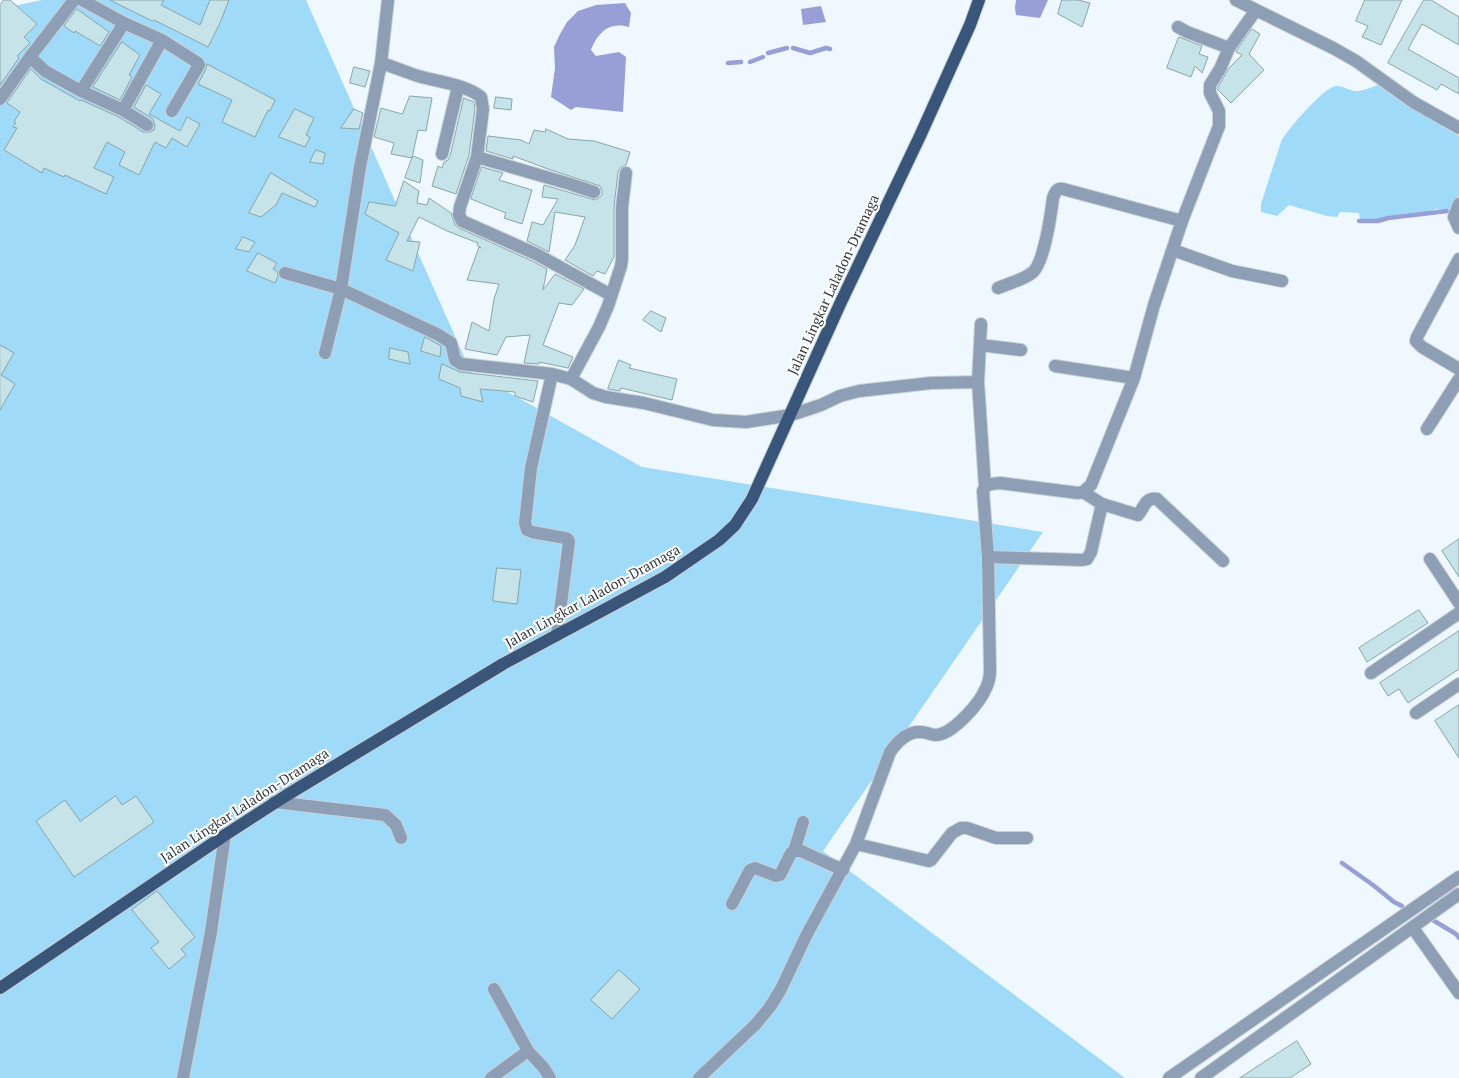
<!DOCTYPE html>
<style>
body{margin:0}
canvas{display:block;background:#eef8fe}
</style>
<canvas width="1459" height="1078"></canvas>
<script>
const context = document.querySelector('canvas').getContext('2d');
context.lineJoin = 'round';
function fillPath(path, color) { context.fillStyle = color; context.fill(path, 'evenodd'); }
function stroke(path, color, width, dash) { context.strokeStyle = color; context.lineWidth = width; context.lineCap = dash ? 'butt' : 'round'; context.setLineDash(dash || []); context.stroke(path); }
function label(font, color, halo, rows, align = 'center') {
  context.font = font + ' "PT Serif",serif'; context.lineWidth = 4; context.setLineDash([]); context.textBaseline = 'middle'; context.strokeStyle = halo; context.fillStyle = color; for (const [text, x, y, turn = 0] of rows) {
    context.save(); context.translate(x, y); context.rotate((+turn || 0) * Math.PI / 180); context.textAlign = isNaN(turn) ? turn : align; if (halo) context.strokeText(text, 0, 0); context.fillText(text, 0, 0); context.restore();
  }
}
const green = new Path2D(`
 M42 0H306L466 361 480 389 506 391 642 467 1043 532 823 851 1125 1078H0V9Z
 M1382 83 1445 128 1459 136V195L1453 209H1437L1428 211 1387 216 1377 220 1360 219 1359 213 1340 212 1337 217 1327 216 1289 205 1277 216 1261 212V204L1281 142C1286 131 1324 87 1336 86 1343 86 1351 92 1359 91 1366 90 1375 86 1382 83Z`);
const water = new Path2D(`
 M1016 0H1048L1040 18 1016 15 1015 8Z
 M625 3 631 13 629 27C625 26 620 25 616 26 604 26 595 39 591 50L596 56 619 52 626 57 623 112 576 107 571 110 551 97 555 68 554 47 559 36 567 22 578 11 596 5Z
 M821 6 826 22 803 25 801 9Z`);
const stream = new Path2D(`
 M793 48 810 53 826 48 830 49
 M768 53 787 48
 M750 62 763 57
 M728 63 741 62
 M1359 221H1378L1388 218 1447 211
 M1342 863 1373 885 1394 902 1402 906
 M1431 919 1456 934 1459 938`);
const building = new Path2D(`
 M4 0H10L37 24 24 37 30 43 17 56 19 58 0 85V5Z
 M110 0H164L161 5 200 25 210 0H229L220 23 208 47 154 20 153 21Z
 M1062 0H1078L1090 3 1082 27 1058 14Z
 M1365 0H1402L1381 45 1362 37 1368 26 1356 21Z
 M1424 0H1431L1459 17V45L1422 24 1408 49 1459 78V94L1441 84 1437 90 1388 63Z
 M77 9 109 32 100 46 75 31 74 33 64 26Z
 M1252 29 1260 34 1249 54 1264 70 1231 103 1218 90V87L1229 68 1242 55 1236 52Z
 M1179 37 1202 46 1199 54 1208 57 1202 73 1195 66 1191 77 1167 68Z
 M122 42 140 55 129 75 132 77 120 100 93 87Z
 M207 64 275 100 270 111 268 110 255 137 222 122 232 100 198 84 206 69Z
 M354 67 370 71 365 87 350 83Z
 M31 69 41 79 80 101 81 100 119 117 143 132H150L154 130 155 126 154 122 152 118 134 107 146 85 161 94 149 114 180 131 187 117 200 124 187 147 172 138 166 148 155 142 139 175 119 165 125 152 107 142 94 168 114 177 106 194 65 175 64 177 44 168 42 173 4 150 17 128 13 127 16 123 14 122 20 112 7 103Z
 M410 96 432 98 426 131 418 130 412 158 391 154 394 143 374 137 381 108 402 114Z
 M496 97 512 99 511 110 494 108Z
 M464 98 474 102 475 109 469 155 456 194 432 186 438 166 442 168 444 162 448 160 450 156Z
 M295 109 314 118 306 135 310 137 305 147 279 137Z
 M354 109 363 113 359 129 341 128Z
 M546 129 568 139 594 141 630 152 626 165 620 168 618 172 614 207V257L605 274 597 271 593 276 565 260 575 245 585 217 555 212 549 252 527 241 532 222 543 225 558 199 542 197 544 185 595 200 599 198 602 195V191L600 186 548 169 513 156V159L486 151 488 136 521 140 529 144 534 130 545 132Z
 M316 150 325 153 323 164 310 162Z
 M413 156 423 160 420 183 405 178Z
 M482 167 503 173 499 180 532 190 522 224 504 218 506 213 471 199Z
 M271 173 318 201 315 207 282 193 276 205 261 217 249 213Z
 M404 181 419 191 417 203 427 205 429 198 451 213 455 225 459 228 532 261 547 269 543 290 555 274 584 289 572 305 559 303 543 345 573 357 568 368 539 362V364L524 363 530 335 506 337 497 355 465 349 472 322 489 331 494 299 499 284 467 280 479 247 481 248 477 245 478 243 447 231 419 217 407 241 420 242 413 271 386 260 399 233 365 214 369 202 395 206Z
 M243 237 255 242 249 252 236 249Z
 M258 253 277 263 273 269 277 271 278 276 275 283 247 271Z
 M651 311 666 318 661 332 643 320Z
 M425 337 441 346 440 357 421 351Z
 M0 345 14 353 1 375 15 384 0 410Z
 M390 348 408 352 410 364 389 359Z
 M619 360 631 365 629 368 677 379 672 400 621 388 620 391 608 389Z
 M442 364 460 372 538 381 533 402 515 396V392L480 389 483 402 461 396 460 388 439 379Z
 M1459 539V577L1442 551Z
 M497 568 521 570 517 604 493 601Z
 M1419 610 1428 623 1367 662 1359 648Z
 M1459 631V669L1408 703 1399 689 1388 696 1380 683Z
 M1459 705V758L1435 721Z
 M116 796 122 805 136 796 154 822 74 877 36 821 65 800 80 821Z
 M157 891 195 937 181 949 186 955 169 969 151 948 159 942 132 910Z
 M619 970 640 989 612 1019 591 1000Z
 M1297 1041 1311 1064 1290 1078H1240Z`);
const minor = new Path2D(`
 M82 0 124 23 162 40 198 63 199 65 172 111
 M1236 0 1333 48 1356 61 1413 102 1459 128
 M1178 27 1187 32 1229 48
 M30 57 45 71 81 91 123 110 147 125
 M381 63C394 67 406 72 418 76 439 82 464 84 481 97L483 109 477 157 460 207 459 215 462 221 536 254 611 295
 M81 91 124 23
 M0 99 30 57 74 0
 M123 110 162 40
 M442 154 458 87
 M477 157 570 184 594 192
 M626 173 622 207V259L621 266 608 306 599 327 571 379 593 393 606 397 644 403 713 420 746 422 791 415 821 405 840 396 859 391 931 383 978 382
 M1459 204 1454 217 1459 228
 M1173 250 1232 271 1282 281
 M1459 259 1417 337 1416 341 1422 347 1459 369
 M285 273 341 289 439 335 451 343 455 360 461 364 552 374
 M998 288C1009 283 1024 280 1033 272 1044 262 1051 214 1053 198 1055 192 1057 188 1063 189L1182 221
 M981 324 978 382 985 487
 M980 345 1021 350
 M325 353 341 289 360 167 381 63 388 0
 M1055 366 1134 378
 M1427 429 1459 379
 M1083 492 1102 504 1138 515C1144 508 1145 497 1157 499L1223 561
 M988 557 1082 560 1087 559 1091 552 1102 504
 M1430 559 1459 603
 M557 635 569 542 568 539 565 538 532 532 527 530 525 523 531 468 552 374 571 379
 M1371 673 1459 613
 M1416 713 1459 684
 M274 802 385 815 396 825 401 838
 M856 844 929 861 931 860 952 833 961 828H967L996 838H1027
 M794 851 803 822
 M732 904 750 870 755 868 776 876 780 875 791 853 794 851H801L843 870
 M1413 928 1459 993
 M494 989 528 1051
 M183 1078 211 932 225 835
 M491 1078 528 1051 544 1068 550 1078
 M699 1078 755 1025 770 1007 781 989 806 936 856 844 890 752C897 742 908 731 921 732 926 732 931 735 936 735 953 734 980 703 986 688 989 682 990 676 990 670L988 557 983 491C986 483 993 484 1000 483L1078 493 1083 492 1091 485 1134 378 1154 305 1182 221 1219 126V111L1210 93V85L1220 69 1229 48 1256 10
 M1169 1078 1459 877
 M1201 1078 1459 894`);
const major = new Path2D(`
 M0 988 225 835 287 795 503 664 665 577 719 540 735 525 752 499 840 304 920 136 970 25 979 0`);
const streetNames = [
 ["Jalan Lingkar Laladon-Dramaga",834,285,-65],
 ["Jalan Lingkar Laladon-Dramaga",593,597,-29],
 ["Jalan Lingkar Laladon-Dramaga",245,806,-33]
];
fillPath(green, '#9fdaf9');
fillPath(water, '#989fd7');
stroke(stream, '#989fd7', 4.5);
fillPath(building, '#c5e3e8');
stroke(building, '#88a5aa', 1);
stroke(minor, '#c8d2d8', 14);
stroke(major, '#c8d2d8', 14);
stroke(minor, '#8e9eb4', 12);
stroke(major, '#39557a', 12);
label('14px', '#323c42', '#fff', streetNames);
</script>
